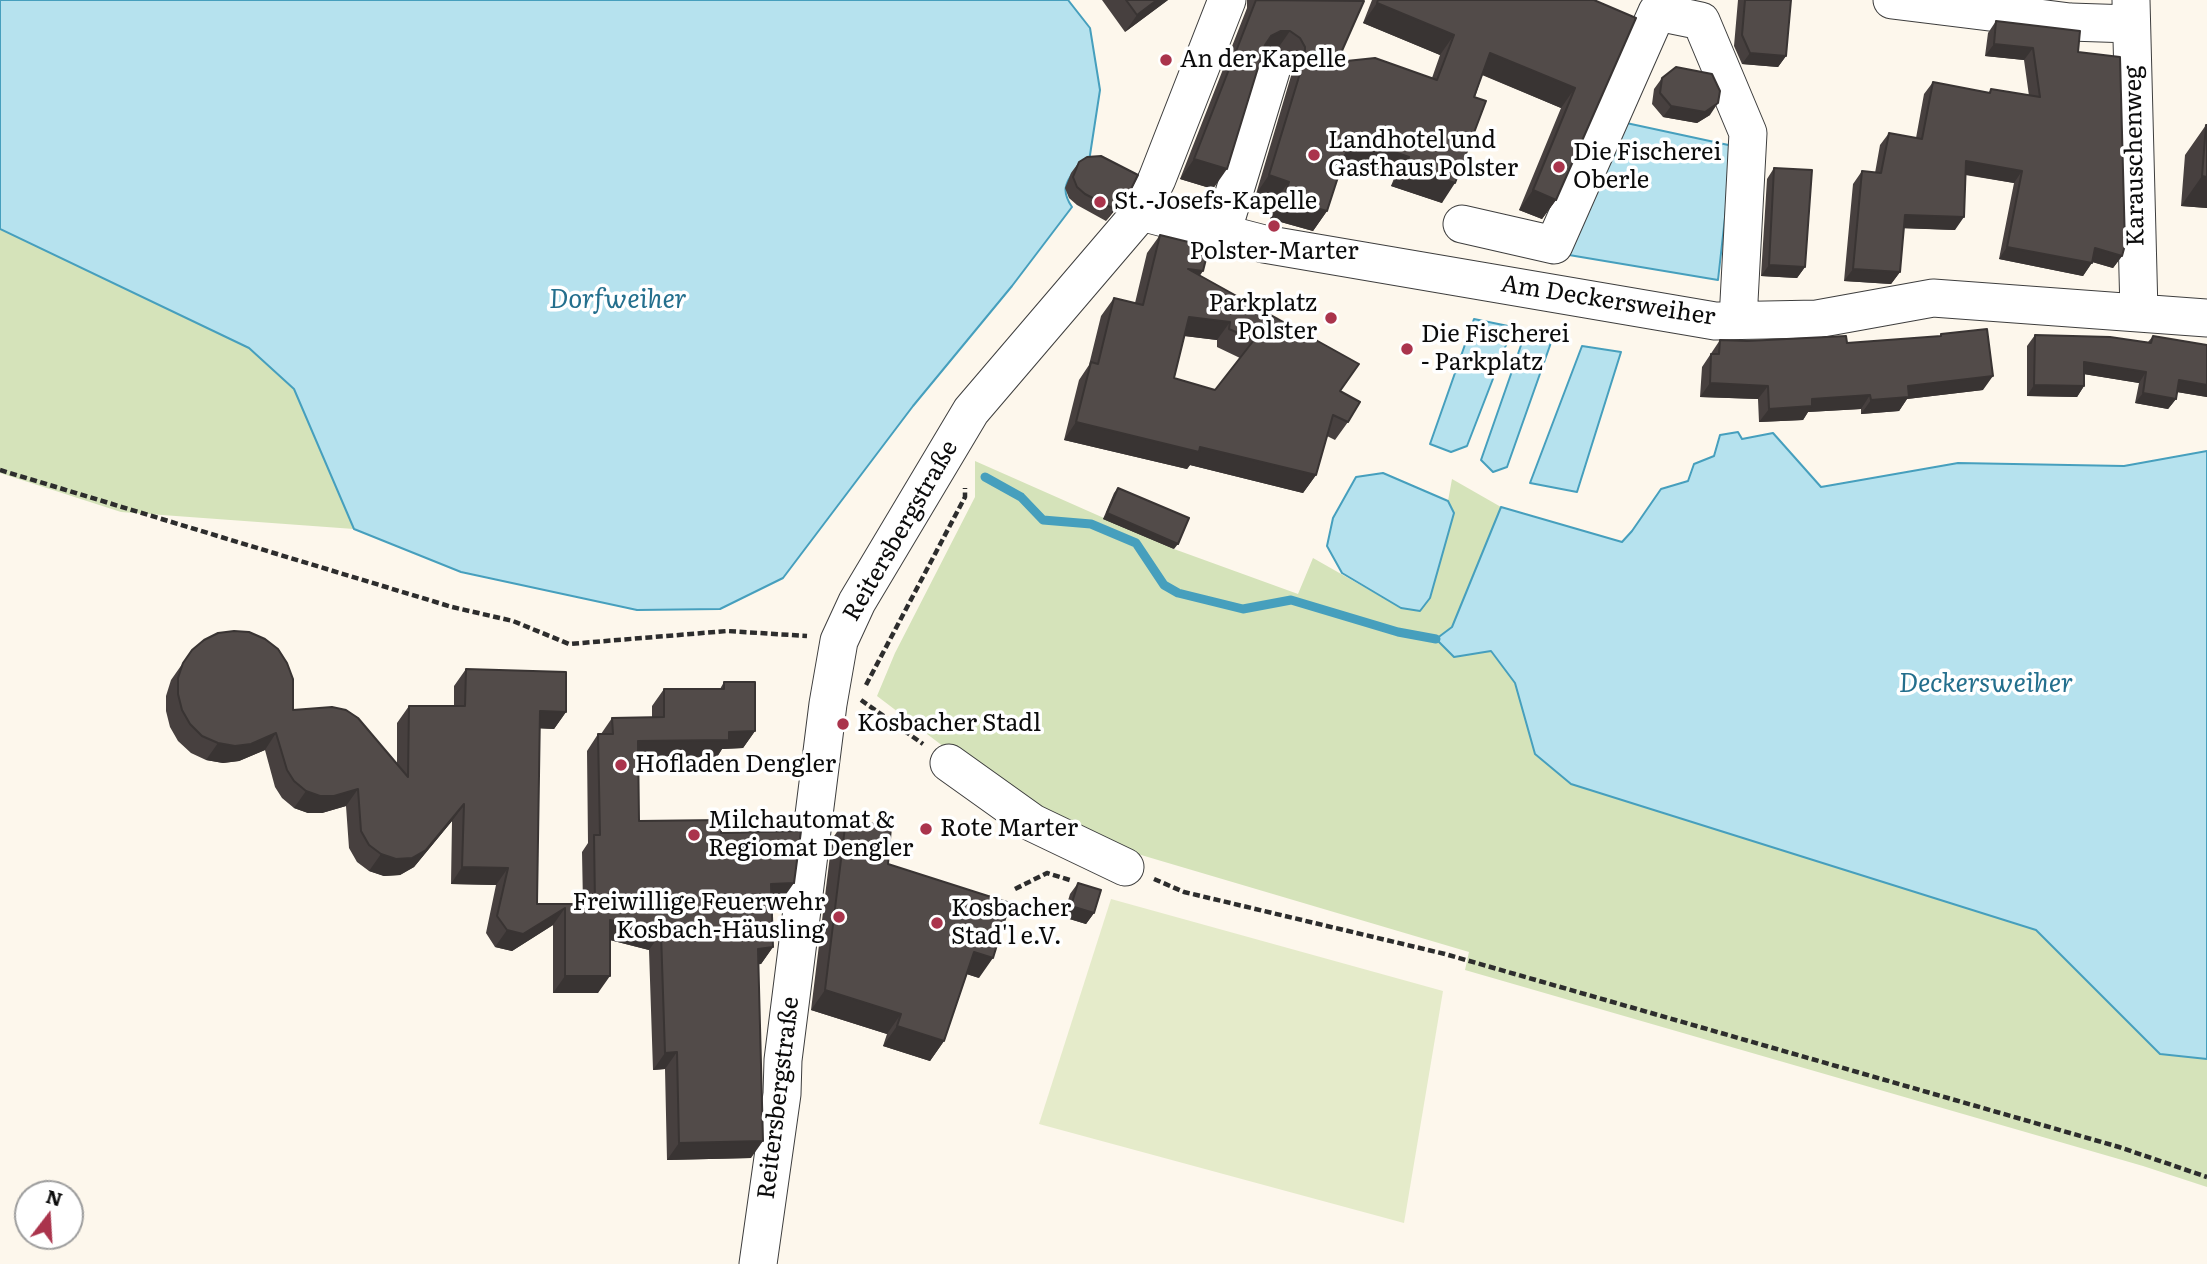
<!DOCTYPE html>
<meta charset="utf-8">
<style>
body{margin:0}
#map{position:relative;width:2207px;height:1264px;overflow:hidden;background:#fdf7ec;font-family:Literata,serif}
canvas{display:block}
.north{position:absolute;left:14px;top:1180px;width:70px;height:70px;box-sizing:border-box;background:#fff;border:2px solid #9d9d9d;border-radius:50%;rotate:17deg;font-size:19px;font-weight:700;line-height:28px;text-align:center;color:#0b0b0b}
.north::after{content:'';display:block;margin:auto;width:24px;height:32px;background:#aa344c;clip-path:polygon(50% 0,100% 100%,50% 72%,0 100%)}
</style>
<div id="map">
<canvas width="2207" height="1264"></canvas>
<div class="north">N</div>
</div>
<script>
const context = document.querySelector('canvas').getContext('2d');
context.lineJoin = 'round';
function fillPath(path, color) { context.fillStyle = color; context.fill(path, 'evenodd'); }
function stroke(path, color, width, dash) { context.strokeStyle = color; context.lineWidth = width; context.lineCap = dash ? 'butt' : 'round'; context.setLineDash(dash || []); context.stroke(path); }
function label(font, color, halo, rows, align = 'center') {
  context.font = font + ' Literata,serif'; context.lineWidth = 7; context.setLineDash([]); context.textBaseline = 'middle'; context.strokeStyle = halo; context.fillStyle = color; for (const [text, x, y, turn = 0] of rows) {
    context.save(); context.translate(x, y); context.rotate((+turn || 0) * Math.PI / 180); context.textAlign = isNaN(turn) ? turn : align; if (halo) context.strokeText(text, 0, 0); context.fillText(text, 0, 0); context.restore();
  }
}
const green = new Path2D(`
 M0 229 249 348 294 389 354 529 121 512 0 473Z
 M975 461 1174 549 1298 594 1313 558 1401 608 1420 611 1430 598 1454 514 1448 501 1452 479 1501 507 1452 627 1454 657 1490 651 1515 683 1535 754 1571 784 2036 930 2160 1054 2207 1059V1187L2143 1166 1465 970 1469 952 1087 839 1035 816 877 696 895 653 975 497Z`);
const pitch = new Path2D(`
 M1111 899 1443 991 1404 1223 1039 1124Z`);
const water = new Path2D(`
 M0 0H1068L1090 28 1100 90 1088 168 1075 170C1064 184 1062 192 1072 207L1012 286 913 406 783 578 720 609 637 610 461 572 354 529 294 389 249 348 0 229Z
 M1617 121 1733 146 1718 280 1563 254Z
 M1474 319 1513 327 1467 446 1451 452 1430 444Z
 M1526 331 1553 337 1507 467 1493 472 1481 460Z
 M1582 346 1621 352 1577 492 1530 483Z
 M1738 432 1742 439 1773 433 1821 487 1958 463 2124 466 2207 451V1059L2160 1054 2036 930 1571 784 1535 754 1515 683 1491 651 1454 657 1436 639 1452 627 1501 507 1622 542 1632 531 1661 489 1688 481 1694 464 1714 456 1720 435Z
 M1383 473 1448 501 1454 513 1430 598 1420 611 1401 608 1342 573 1327 546 1333 518 1356 477Z`);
const stream = new Path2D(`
 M985 477 1021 497 1043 520 1091 524 1136 543 1164 585 1178 593 1243 609 1291 600 1398 632 1436 639`);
const path = new Path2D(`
 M0 470 452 607 513 621 569 644 727 631 807 636
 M866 685 965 497V488
 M861 700 923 744
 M1154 879 1184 892 1445 954 2119 1147 2207 1177
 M1015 889 1047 873 1073 881`);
const minor = new Path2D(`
 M1892 0 2070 22 2131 24
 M2131 0 2139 312
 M1141 212 1264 244 1715 321 1817 319 1933 298 2207 318
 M1462 224 1554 245 1657 12 1701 21 1748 133 1738 320
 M1222 233 1271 71
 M949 763 1033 823 1125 867
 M758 1264 782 1094 783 1060 828 704 839 641 857 602 971 411 1141 212 1157 179 1227 0`);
const wall = new Path2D(`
 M1102 0H1168L1125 32Z
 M1247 0H1362L1337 62 1432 78 1440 55 1363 23 1372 0H1594L1556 200 1542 219 1519 210 1561 108 1482 75 1442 203 1391 186 1395 176 1344 159 1327 211 1313 231 1270 219 1275 201 1256 194 1291 76 1292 67 1287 57 1276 51 1267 50 1263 53 1213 189 1180 179 1247 8Z
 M1738 0H1791L1786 56 1778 67 1742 64 1734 46Z
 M1996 21 2078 52 2122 256 2113 268 2092 262 2083 276 1999 259 2014 183 1965 175 1955 230 1904 228 1900 272 1891 284 1844 281 1853 184 1862 171 1875 173 1880 145 1889 133 1916 138 1924 94 1933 82 1989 93 1991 89 2029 96 2024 60 1985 56 1988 33Z
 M1662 78 1710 115 1697 123 1663 117 1652 104 1654 89Z
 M2206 125 2207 208 2181 206 2185 155Z
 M1079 162 1123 200 1106 221 1077 205 1069 198 1065 188 1071 173Z
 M1774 168 1805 267 1797 278 1761 276 1767 179Z
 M1160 235 1200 276 1340 391 1348 422 1335 440 1327 436 1316 475 1303 493 1190 465 1187 469 1064 440 1079 380 1089 365 1101 316 1114 298 1135 303 1147 253ZM1184 336 1217 340V347L1240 358 1215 390 1174 378Z
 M1941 334 1983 390 1907 399 1899 411 1861 414V409L1808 412 1803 420 1759 422 1758 399 1700 397 1702 367 1720 340 1847 343 1939 337Z
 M2035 335 2148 342 2153 336 2207 345V397L2177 392 2176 399 2168 409 2135 403 2139 383 2084 374V386L2077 397 2027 396V346Z
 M1118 488 1174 549 1103 519 1114 493Z
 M192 650 293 710 397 763V723L409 706H454V686L466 669 566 712 554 729 540 728 537 904H583L582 852 588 843 587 751 598 734H601L612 718H652V706L664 689H720L724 682 755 731 743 748 722 749 717 757 638 758 639 821 721 833 782 900 772 901 773 947 761 964H758L751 1158 667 1160 665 1069 653 1070 649 950 610 940 598 993H553V925L512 951 495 947 486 933 496 885 451 884 452 821 414 867 400 875 384 876 369 871 357 862 349 848 346 806 322 813H308L294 808 282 798 275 787 265 750 239 761 223 763 206 760 191 753 178 741 170 727 166 711V696L171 680Z
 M846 819 979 978 967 974 944 1041 930 1061 883 1046 887 1034 811 1010 832 839Z
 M1078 883 1094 913 1086 924 1063 917 1070 894Z`);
const shadedWall = new Path2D(`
 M1157 0H1168L1125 32 1137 15Z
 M1377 3 1454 35 1440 55 1363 23Z
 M1281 31H1290L1276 51 1267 50 1257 55 1271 36Z
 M1994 44 2033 48 2024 60 1985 56Z
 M1490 53 1575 88 1561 108 1476 72Z
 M1750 53 1786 56 1778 67 1742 64Z
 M1718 103 1710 115 1697 123 1663 117 1671 106Z
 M1351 137 1409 157 1395 176 1337 156Z
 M1194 159 1227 169 1213 189 1180 179Z
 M1966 161 2022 171 2014 183 1957 173Z
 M1405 166 1455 183 1442 203 1391 186Z
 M1269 175 1289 182 1275 201 1256 194Z
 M2202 176 2207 177V208L2181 206Z
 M1131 189 1123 200 1106 221 1114 209Z
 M1533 190 1556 200 1542 219 1519 210Z
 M1283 199 1327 211 1313 231 1270 219Z
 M1905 215 1964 217 1955 230 1896 228Z
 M2007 247 2092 263 2083 276 1999 259Z
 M2095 248 2122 256 2113 268 2086 260Z
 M1769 265 1805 267 1797 278 1761 276Z
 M1188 269 1203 271 1191 289Z
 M1853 269 1900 272 1891 284 1844 281Z
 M1189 317 1230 322 1217 340 1177 335Z
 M2084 362 2146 372 2139 383 2077 373Z
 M1993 376 1983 390 1907 399 1899 411 1861 414 1871 400 1908 386Z
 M2179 380 2207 385V397L2171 391Z
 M1710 383 1768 386 1758 399 1700 397Z
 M2034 385 2084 386 2077 397 2027 396Z
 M2143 393 2176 399 2168 409 2135 403Z
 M1870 395 1861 409 1808 412 1803 420 1759 422 1769 409 1812 399Z
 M1076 422 1200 447 1316 475 1303 493 1190 465 1187 469 1064 440Z
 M1107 513 1178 544 1174 549 1103 519Z
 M540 711 566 712 554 729 528 728Z
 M755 731 743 748 722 749 717 757 626 758 638 741 729 732Z
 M276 733 265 750 239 761 223 763 206 760 218 743Z
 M358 789 346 806 322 813H308L294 808 306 791Z
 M464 804 452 821 414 867 400 875 384 876 369 871 381 854Z
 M462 867 508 868 496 885 451 884Z
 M794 883 782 900 759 901 771 884Z
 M1071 906 1094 913 1086 924 1063 917Z
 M565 908 553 925 512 951 495 947 507 930Z
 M610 920 661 933 649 950 598 937Z
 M773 947 761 964 746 966 758 949Z
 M974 952 993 958 979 978 960 972Z
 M565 976H610L598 993H553Z
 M825 990 901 1014 887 1034 811 1010Z
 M897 1026 944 1041 930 1061 883 1046Z
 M677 1052 665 1069 653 1070 665 1053Z
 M763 1141 751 1158 667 1160 679 1143Z`);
const building = new Path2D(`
 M1126 0H1157L1137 15Z
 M1256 0 1364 1 1337 62 1375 58 1437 80 1454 35 1377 3 1378 0H1594L1636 18 1556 200 1533 190 1575 88 1490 53 1474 97 1486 101 1455 183 1405 166 1409 157 1351 137 1327 211 1283 199 1289 182 1269 175 1305 57V47L1300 38 1290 31H1281L1271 36 1265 45 1227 169 1194 159Z
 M1745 0H1791L1786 56 1750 53 1742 35Z
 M1996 21 2080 31 2078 52 2120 57 2125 245 2122 256 2095 248 2092 263 2007 247 2022 171 1966 161 1964 217 1905 215 1900 272 1853 269 1862 171 1881 173 1889 133 1922 139 1933 82 1990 93 1991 89 2040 97 2033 48 1994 44Z
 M1676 67 1712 74 1720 91 1718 103 1705 112 1671 106 1660 93 1662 78Z
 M2206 125H2207V177L2202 176Z
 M1101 156 1138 175 1131 189 1114 209 1085 194 1077 187 1073 177 1079 162 1087 157Z
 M1774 168 1812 170 1805 267 1769 265Z
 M1160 235 1209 247 1203 271 1188 269 1359 364 1340 391 1360 402 1348 422 1333 415 1316 475 1200 447 1199 452 1076 422 1091 362 1098 364 1114 298 1143 305ZM1189 317 1230 322 1229 329 1254 340 1215 390 1174 378Z
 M1987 329 1993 376 1908 386 1909 397 1871 400 1870 395 1812 399V406L1769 409 1768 386 1710 383 1711 354H1719L1720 340 1747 341 1846 336 1847 343 1941 336V334Z
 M2035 335 2110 337 2151 343 2153 336 2207 345V385L2179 380 2176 399 2143 393 2146 372 2084 362V386L2034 385Z
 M1118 488 1189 518 1178 544 1107 513Z
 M234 631 249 632 265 639 278 649 287 663 293 679V710L332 707 346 710 358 718 408 777 409 706H465L466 669 566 672V712L540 711 537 904H595L594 835H600L598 734H613L612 718 664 717V689H724V682H755V731L729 732V740L638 741 639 821 721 820V833L801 831 794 883 771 884 773 947 758 949 763 1141 679 1143 677 1052 665 1053 661 933 610 920V976H565V908L523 934 507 930 497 916 508 868 462 867 464 804 426 850 412 858 396 859 381 854 369 845 361 831 358 789 334 796H320L306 791 294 781 287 770 276 733 251 744 235 746 218 743 202 736 190 724 182 710 178 694V678L183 663 192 650 204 640 218 633Z
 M846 819 891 827 888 864 1010 903 993 958 974 952 944 1041 897 1026 901 1014 825 990Z
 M1078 883 1101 890 1094 913 1071 906Z`);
const markers = [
 [1166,60,7,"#aa344c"],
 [1314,155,7,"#aa344c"],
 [1559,167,7,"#aa344c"],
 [1100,202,7,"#aa344c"],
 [1274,226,7,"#aa344c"],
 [1331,318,7,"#aa344c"],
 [1407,349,7,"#aa344c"],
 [843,724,7,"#aa344c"],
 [621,765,7,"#aa344c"],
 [926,829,7,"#aa344c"],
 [694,835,7,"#aa344c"],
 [839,917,7,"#aa344c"],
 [937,923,7,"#aa344c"]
];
const poiNames = [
 ["An der Kapelle",1180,60],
 ["Landhotel und",1328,141],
 ["Gasthaus Polster",1328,169],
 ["Die Fischerei",1573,153],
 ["Oberle",1573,181],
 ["St.-Josefs-Kapelle",1114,202],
 ["Polster-Marter",1274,252,"center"],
 ["Parkplatz",1317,304,"right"],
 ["Polster",1317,332,"right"],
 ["Die Fischerei",1421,335],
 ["- Parkplatz",1421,363],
 ["Kosbacher Stadl",857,724],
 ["Hofladen Dengler",635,765],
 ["Milchautomat &",708,821],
 ["Regiomat Dengler",708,849],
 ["Rote Marter",940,829],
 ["Freiwillige Feuerwehr",825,903,"right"],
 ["Kosbach-Häusling",825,931,"right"],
 ["Kosbacher",951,909],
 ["Stad'l e.V.",951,937]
];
const streetNames = [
 ["Karauschenweg",2135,156,-91],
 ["Am Deckersweiher",1608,301,9],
 ["Reitersbergstraße",901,531,-60],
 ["Reitersbergstraße",779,1098,-83]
];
const waterNames = [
 ["Dorfweiher",618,300],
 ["Deckersweiher",1986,684]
];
fillPath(green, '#d5e3ba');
fillPath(pitch, '#e5ebca');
fillPath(water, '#b6e2ee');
stroke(water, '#469fbd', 2);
stroke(stream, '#469fbd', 9);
stroke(minor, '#3e3e3e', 39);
stroke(path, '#2d2d2d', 4.5, [7, 3.5]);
stroke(minor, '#fff', 37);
fillPath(wall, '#47403f');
fillPath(shadedWall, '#393433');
fillPath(building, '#524b49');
stroke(building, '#393433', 2);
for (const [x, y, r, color] of markers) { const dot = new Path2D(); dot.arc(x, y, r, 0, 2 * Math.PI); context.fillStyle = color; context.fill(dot); stroke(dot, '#fff', 2.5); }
label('24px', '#0b0b0b', '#fff', poiNames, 'left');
label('24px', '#0b0b0b', '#fff', streetNames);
label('italic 26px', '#246f8d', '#fff', waterNames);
</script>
